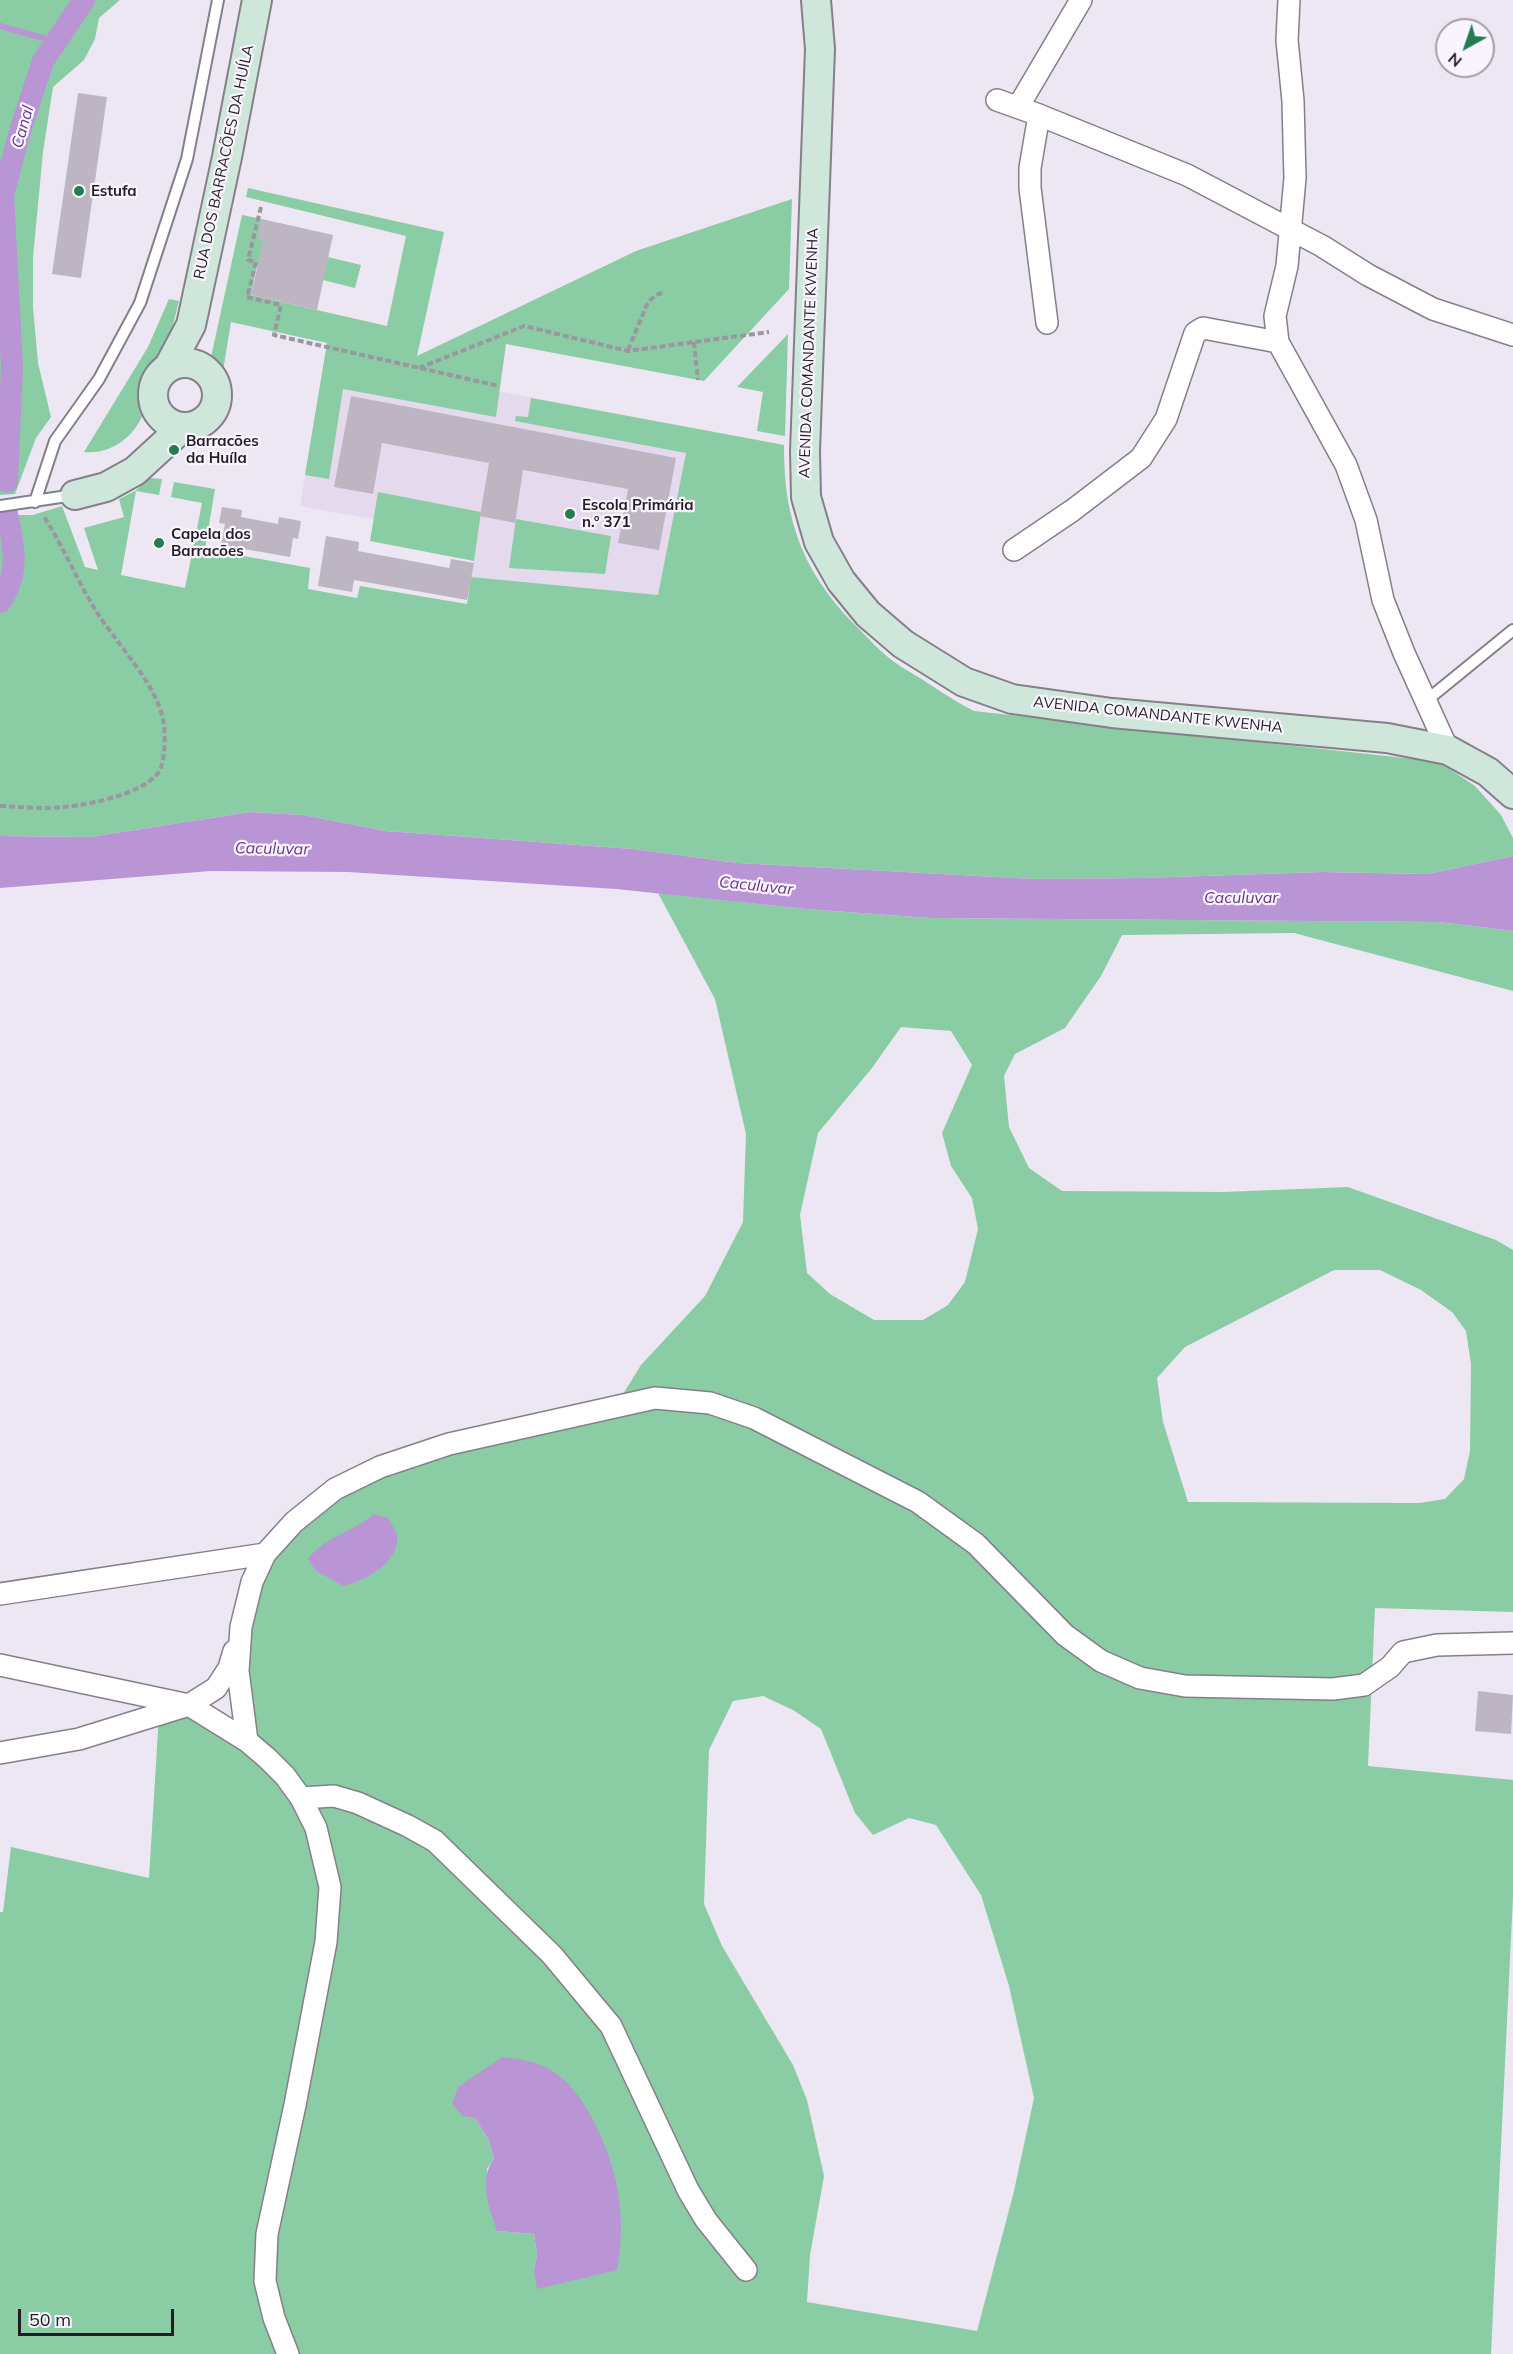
<!DOCTYPE html>
<meta charset="utf-8">
<style>
body{margin:0}
#map{position:relative;width:1513px;height:2354px;overflow:hidden;background:#ede7f3;font-family:Mulish,sans-serif}
canvas{display:block}
.north{position:absolute;left:1435px;top:18px;width:60px;height:60px;box-sizing:border-box;background:#faf4fe;border:2px solid #a49fa7;border-radius:50%;rotate:220deg;font-size:16px;font-weight:700;line-height:24px;text-align:center;color:#221f24}
.north::after{content:'';display:block;margin:auto;width:21px;height:27px;background:#247c50;clip-path:polygon(50% 0,100% 100%,50% 72%,0 100%)}
.scale{position:absolute;left:18px;top:2309px;width:156px;height:27px;box-sizing:border-box;border:3px solid #221f24;border-top:0;padding-left:8px;font-size:18px;line-height:21px;white-space:nowrap;color:#221f24;-webkit-text-stroke:4px #faf4fe;paint-order:stroke}
</style>
<div id="map">
<canvas width="1513" height="2354"></canvas>
<div class="north">N</div>
<div class="scale">50 m</div>
</div>
<script>
const context = document.querySelector('canvas').getContext('2d');
context.lineJoin = 'round';
function fillPath(path, color) { context.fillStyle = color; context.fill(path, 'evenodd'); }
function stroke(path, color, width, dash) { context.strokeStyle = color; context.lineWidth = width; context.lineCap = dash ? 'butt' : 'round'; context.setLineDash(dash || []); context.stroke(path); }
function label(font, color, halo, rows, align = 'center') {
  context.font = font + ' Mulish,sans-serif'; context.lineWidth = 4.5; context.setLineDash([]); context.textBaseline = 'middle'; context.strokeStyle = halo; context.fillStyle = color; for (const [text, x, y, turn = 0] of rows) {
    context.save(); context.translate(x, y); context.rotate((+turn || 0) * Math.PI / 180); context.textAlign = isNaN(turn) ? turn : align; if (halo) context.strokeText(text, 0, 0); context.fillText(text, 0, 0); context.restore();
  }
}
const built = new Path2D(`
 M322 374 498 391 784 445 786 492 793 523 804 556 821 587 839 610 661 581 658 596 647 595 640 664 507 582 471 577 477 538 300 506Z`);
const green = new Path2D(`
 M0 0H120L99 18 95 39 84 60 53 87 43 152 33 257V307L38 363 51 417 36 438 15 494 0 495Z
 M248 188 444 232 417 356 636 251 792 199 789 289 704 381 506 344 496 417 343 389 329 479 305 475 327 343 231 322 222 377C215 371 212 366 211 357L242 215 262 219 258 239 303 250 297 274 257 265 251 295 387 326 406 236 246 197Z
 M328 257 361 265 355 288 323 280Z
 M169 299 179 301C174 320 170 341 163 360 160 369 151 374 148 383 146 389 148 395 147 401 141 432 115 455 84 452L148 347Z
 M788 334 785 436 757 431 763 392 737 387Z
 M531 398 784 445C783 524 806 578 862 632 871 641 879 650 889 658 899 666 912 673 923 680 940 691 956 702 974 711L1414 759 1444 765 1475 786 1501 815 1513 838V856L1428 874 1322 872 1141 878 1034 879 738 863 633 849 386 831 303 815 250 812 90 837 0 836V515H33L62 506 85 567 98 570 84 528 124 517 119 499 135 491 150 478 162 479 159 495 136 491 121 575 185 588 202 503 171 497 174 482 215 489 205 549 310 568 308 589 357 598 360 586 467 604 471 577 658 595 686 453 515 421 516 416 528 417Z
 M378 492 481 512 474 561 370 541Z
 M516 519 611 536 605 574 509 568Z
 M658 893 806 909 930 918 1439 922 1513 931V991L1294 933 1122 935 1101 976 1065 1028 1015 1054 1004 1076 1009 1127 1029 1168 1062 1191 1224 1192 1348 1187 1496 1240 1513 1250V1612L1375 1608 1368 1766 1513 1780V1896L1491 2354H0V1912H3L11 1847 149 1878 159 1714 189 1705 247 1740 238 1671 265 1554 380 1467 615 1407 641 1365 705 1296 743 1222 746 1134 715 999ZM901 1027 951 1031 972 1065 942 1133 951 1166 972 1198 978 1229 965 1282 948 1305 923 1320H874L830 1294 807 1273 800 1215 818 1133 872 1068ZM1334 1270H1380L1421 1290 1452 1312 1466 1331 1471 1364 1470 1451 1464 1479 1445 1499 1420 1503 1188 1502 1163 1422 1157 1378 1185 1347ZM763 1696 793 1710 821 1729 855 1813 873 1835 909 1818 936 1825 981 1895 1009 1986 1034 2098 1014 2191 977 2331 807 2302 810 2255 824 2176 807 2100 793 2065 722 1946 704 1904 709 1750 733 1701ZM475 2118 617 2270 534 2271 537 2255 534 2234 497 2231 487 2169 494 2158 488 2139Z`);
const water = new Path2D(`
 M250 812 303 815 386 831 633 849 738 863 1034 879 1141 878 1322 872 1428 874 1513 856V931L1439 922 930 918 806 909 616 889 348 872 211 871 0 888V836L90 837Z
 M374 1514 388 1518C391 1524 396 1530 397 1536 399 1563 366 1580 344 1586L316 1571 308 1559C324 1537 353 1532 374 1514Z
 M502 2057C521 2059 542 2062 558 2075 573 2086 583 2102 592 2118 618 2167 627 2215 617 2270L537 2289 534 2271 537 2255 534 2234 497 2231C489 2206 478 2182 494 2158L488 2139 475 2118 463 2116 452 2104 458 2087Z`);
const stream = new Path2D(`
 M0 26 43 38`);
const canal = new Path2D(`
 M7 482 12 367 3 195 21 128 43 61 84 0
 M0 602C20 574 14 545 7 514`);
const building = new Path2D(`
 M78 93 107 97 81 278 52 274Z
 M262 219 333 235 317 310 251 295 263 241 257 239Z
 M351 396 676 458 659 550 618 543 628 489 523 470 515 523 480 516 489 463 382 443 373 494 334 487Z
 M222 507 242 510 241 517 278 524 279 517 301 521 298 539 293 538 290 557 221 545 225 524 219 523Z
 M326 536 359 542 358 551 449 568 451 559 474 563 467 600 354 580 352 592 318 586Z
 M1478 1691 1513 1695 1511 1734 1475 1731Z`);
const path = new Path2D(`
 M261 207 248 260 256 262 247 297 281 305 274 335 499 386
 M694 342 698 380
 M628 350 648 302 656 295 665 292
 M419 368 524 326 628 351 769 332
 M0 806C17 807 34 808 50 808 78 807 145 796 160 770 165 760 166 731 163 720 157 685 115 641 96 611 77 580 63 546 43 515`);
const lane = new Path2D(`
 M35 502 55 441 99 379 140 303 187 159 218 0
 M0 506 74 495
 M1427 700 1513 630`);
const street = new Path2D(`
 M1289 0 1287 40 1293 101 1295 178 1287 266 1275 316 1278 342 1346 465 1366 520 1383 600 1404 653 1448 750
 M997 100 1039 115 1187 175 1322 246 1368 275 1433 309 1513 335
 M1018 107 1081 0
 M1039 115 1030 168V188L1047 323
 M1014 550 1073 510 1141 458 1166 419 1195 333 1203 328 1278 342
 M0 1594 265 1554
 M0 1665 189 1705 247 1741 267 1758 285 1776 301 1798 316 1828 330 1887 326 1942 295 2105 267 2234 265 2281 274 2318 288 2354
 M247 1741 238 1671 241 1627 252 1582 265 1554 294 1522 335 1489 380 1467 449 1444 655 1398 710 1403 754 1418 918 1502 976 1544 1065 1635 1101 1661 1140 1678 1185 1686 1333 1689 1364 1685 1390 1667 1403 1652 1437 1645 1513 1643
 M0 1753 79 1739 189 1705 216 1688 229 1668 234 1651
 M301 1798 334 1796 358 1803 408 1826 435 1841 552 1955 611 2026 688 2190 706 2220 746 2270`);
const secondary = new Path2D(`
 M816 0 820 49 805 451 806 497 819 542 841 581 868 614 903 644 964 682 1012 699 1112 713 1387 738 1448 750 1488 772 1513 794
 M153 395a32 32 0 1 1 64 0a32 32 0 1 1-64 0Z
 M168 368 191 325 227 157 257 0
 M75 495 106 487 135 471 183 427`);
const markers = [
 [79,191,6,"#247c50"],
 [174,450,6,"#247c50"],
 [570,514,6,"#247c50"],
 [159,543,6,"#247c50"]
];
const streetNames = [
 ["RUA DOS BARRACÕES DA HUÍLA",224,162,-78],
 ["AVENIDA COMANDANTE KWENHA",809,353,-88],
 ["AVENIDA COMANDANTE KWENHA",1158,715,6]
];
const poiNames = [
 ["Estufa",91,191],
 ["Barracões",186,441],
 ["da Huíla",186,458],
 ["Escola Primária",582,505],
 ["n.º 371",582,522],
 ["Capela dos",171,534],
 ["Barracões",171,551]
];
const waterNames = [
 ["Canal",23,127,-74],
 ["Caculuvar",272,849,1],
 ["Caculuvar",756,886,6],
 ["Caculuvar",1241,898]
];
fillPath(built, '#e5daed');
fillPath(green, '#8acca4');
fillPath(water, '#ba95d6');
stroke(stream, '#ba95d6', 6);
stroke(canal, '#ba95d6', 22);
fillPath(building, '#bdb6c2');
stroke(lane, '#857f8a', 14);
stroke(street, '#857f8a', 24);
stroke(secondary, '#857f8a', 32);
stroke(path, '#9b96a0', 4, [6, 3]);
stroke(lane, '#fff', 10);
stroke(street, '#fff', 21);
stroke(secondary, '#cfe7da', 28);
for (const [x, y, r, color] of markers) { const dot = new Path2D(); dot.arc(x, y, r, 0, 2 * Math.PI); context.fillStyle = color; context.fill(dot); stroke(dot, '#faf4fe', 2); }
label('15px', '#221f24', '#faf4fe', streetNames);
label('bold 15px', '#221f24', '#faf4fe', poiNames, 'left');
label('italic 16px', '#643683', '#faf4fe', waterNames);
</script>
